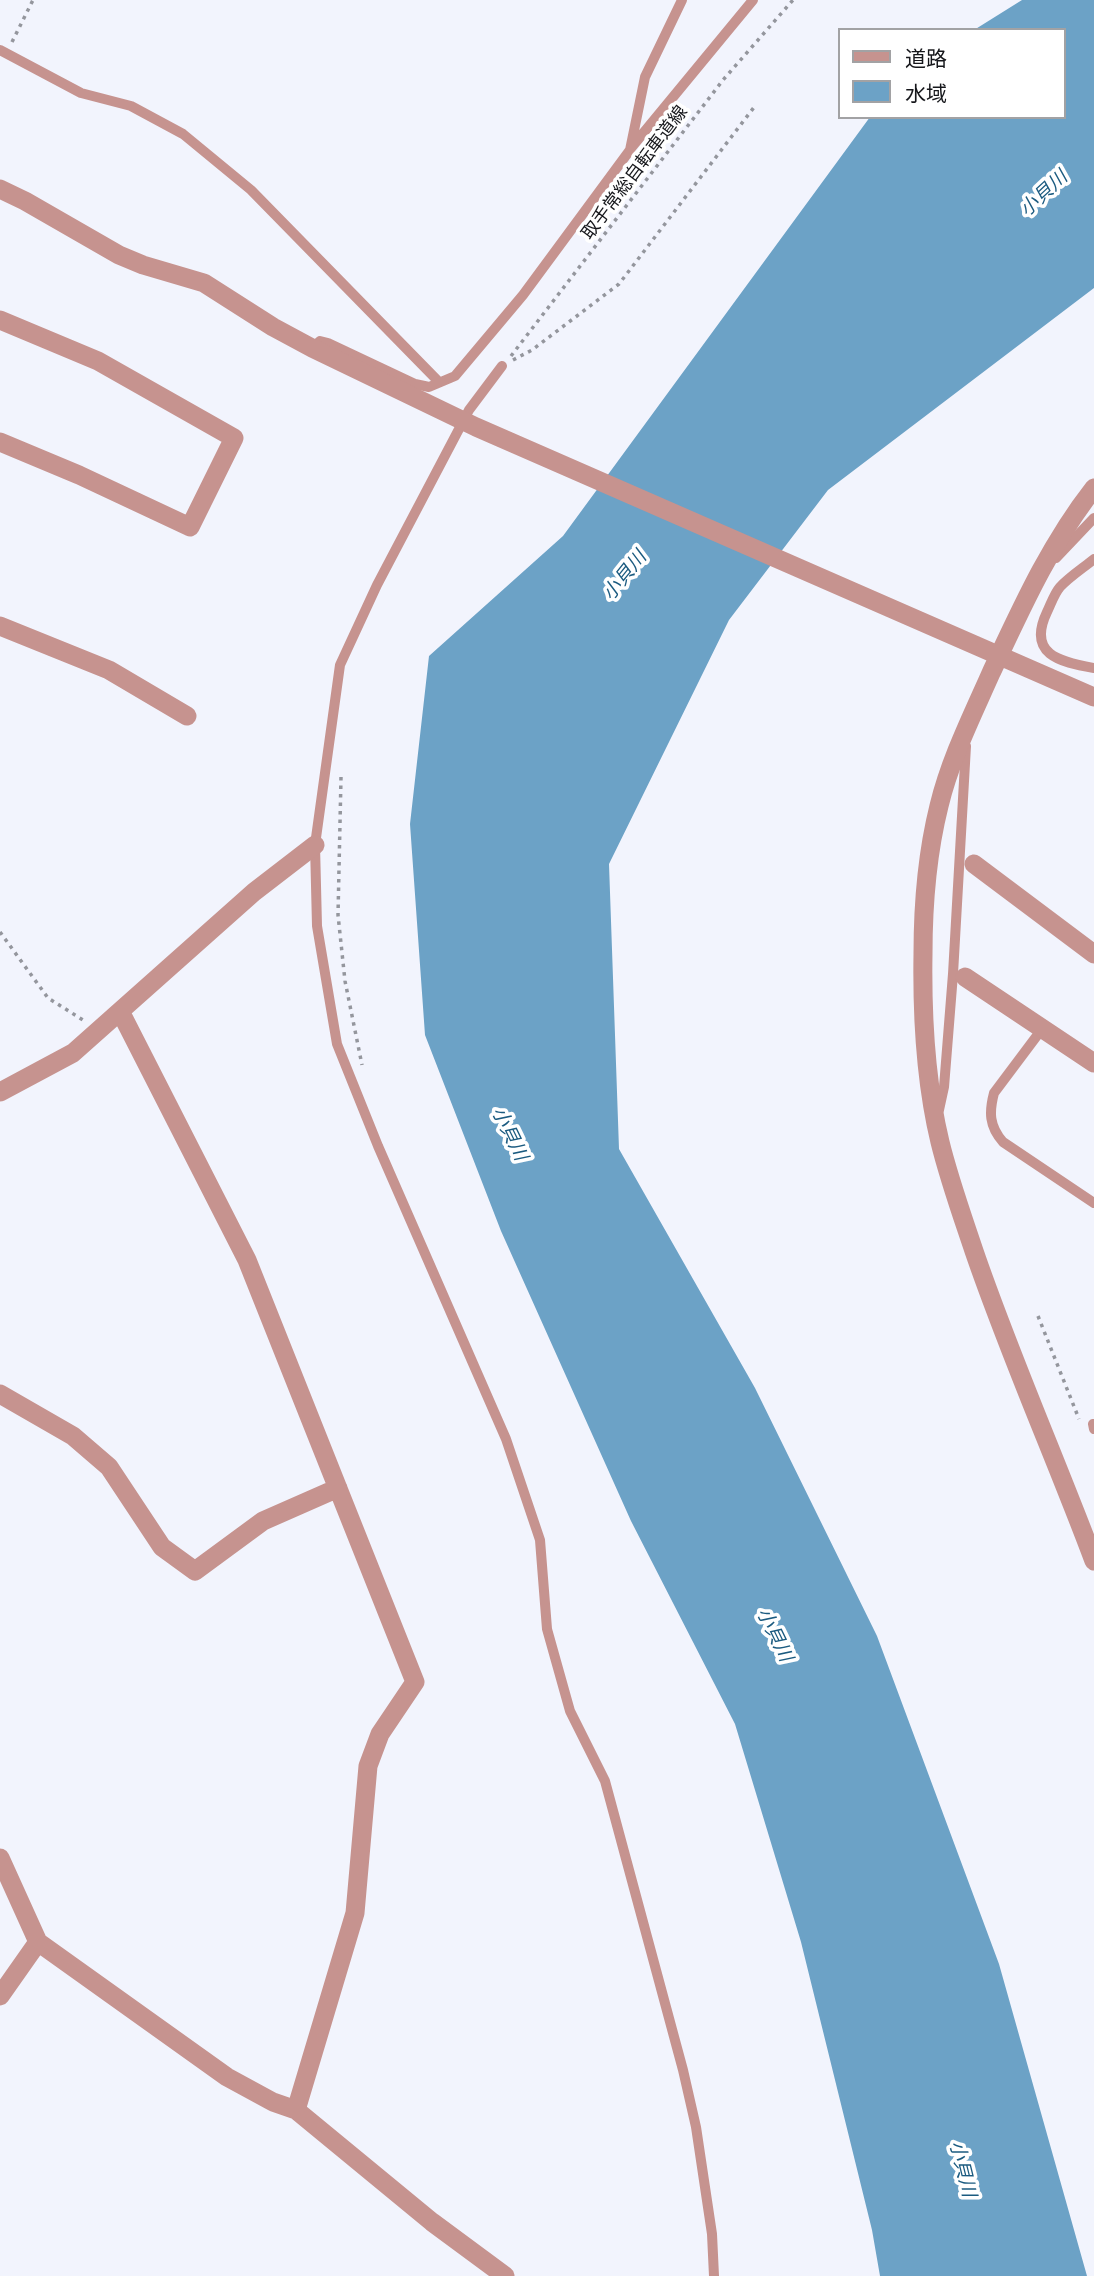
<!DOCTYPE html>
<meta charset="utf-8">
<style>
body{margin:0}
#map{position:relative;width:1094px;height:2276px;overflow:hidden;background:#f2f4fd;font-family:Manrope,"Noto Sans JP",sans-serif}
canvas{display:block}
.legend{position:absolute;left:838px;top:28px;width:228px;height:91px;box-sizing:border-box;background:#fff;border:2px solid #a2a2a4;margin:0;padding:9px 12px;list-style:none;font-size:21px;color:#16171b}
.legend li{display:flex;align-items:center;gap:14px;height:35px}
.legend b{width:35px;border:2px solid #a2a2a4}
</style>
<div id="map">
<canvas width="1094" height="2276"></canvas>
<ul class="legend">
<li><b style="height:9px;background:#c6938f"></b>道路</li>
<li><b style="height:19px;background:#6ca2c6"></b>水域</li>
</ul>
</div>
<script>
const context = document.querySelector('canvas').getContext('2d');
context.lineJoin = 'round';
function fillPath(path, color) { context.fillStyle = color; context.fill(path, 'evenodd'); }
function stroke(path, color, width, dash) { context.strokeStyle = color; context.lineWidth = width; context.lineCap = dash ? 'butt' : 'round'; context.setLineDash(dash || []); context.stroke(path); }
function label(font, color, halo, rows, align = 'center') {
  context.font = font + ' Manrope,"Noto Sans JP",sans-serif'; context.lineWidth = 7; context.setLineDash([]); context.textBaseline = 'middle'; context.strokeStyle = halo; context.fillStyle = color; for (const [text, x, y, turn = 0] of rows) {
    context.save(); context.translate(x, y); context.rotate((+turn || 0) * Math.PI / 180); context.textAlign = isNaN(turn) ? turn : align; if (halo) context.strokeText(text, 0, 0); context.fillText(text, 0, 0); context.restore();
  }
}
const water = new Path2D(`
 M1022 0H1094V288L828 490 729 620 609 864 619 1149 755 1388 877 1636 999 1964 1087 2276H880L872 2230 801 1942 735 1724 631 1521 501 1231 425 1035 410 824 429 656 563 536 870 117H1064V30H974Z`);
const path = new Path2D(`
 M12 42 33 0
 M511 356 723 80 793 0
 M513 360 532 350 619 284 755 106
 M341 777 338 915 345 981 362 1065
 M0 932 48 998 83 1020
 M1038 1316 1079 1419`);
const lane = new Path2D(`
 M0 50 81 93 131 106 183 134 251 190 439 382
 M631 148 753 0
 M312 348 320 341 328 343 415 384 429 387 455 376 523 295 630 150 645 77 682 0
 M502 366 469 410 377 585 340 665 315 845 317 926 337 1044 378 1146 506 1439 540 1540 547 1629 570 1711 605 1781 683 2070 696 2127 712 2234 714 2276
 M1056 558 1094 518
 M1094 559C1083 568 1069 577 1060 587 1054 594 1051 604 1047 612 1027 654 1059 662 1094 668
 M1042 1029 994 1093C989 1112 989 1126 1003 1142L1094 1203
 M939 1110 944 1087 953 974 966 746
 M1093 1424 1094 1429`);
const street = new Path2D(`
 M0 189 25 201 119 255 143 265 204 283 273 327 312 348 476 427 1094 697
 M0 320 98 361 234 438 190 527 79 475 0 442
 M1094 488C1050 544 1021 609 991 673 972 716 950 760 939 806 927 854 923 904 923 954 922 1017 925 1080 940 1142 949 1179 962 1215 974 1251 1010 1356 1055 1457 1094 1561
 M0 626 109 670 187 716
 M974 864 1094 954
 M965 977 1094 1063
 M121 1013 247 1260 415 1682 380 1734 368 1766 355 1913 296 2110
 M0 1092 73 1053 254 892 315 845
 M0 1394 73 1436 109 1467 162 1547 195 1571 263 1521 338 1488
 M0 1858 38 1942 227 2077 273 2102 296 2110 432 2222 505 2276
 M0 1996 38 1942`);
const streetNames = [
 ["取手常総自転車道線",635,173,-53]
];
const waterNames = [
 ["小貝川",1044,194,-43],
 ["小貝川",625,576,-51],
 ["小貝川",509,1134,64],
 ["小貝川",774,1635,64],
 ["小貝川",962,2169,76]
];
fillPath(water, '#6ca2c6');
stroke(path, '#94969d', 3.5, [3.5, 5]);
stroke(lane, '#c6938f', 10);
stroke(street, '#c6938f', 19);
label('18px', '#16171b', '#fff', streetNames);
label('italic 19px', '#1b5b80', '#fff', waterNames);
</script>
